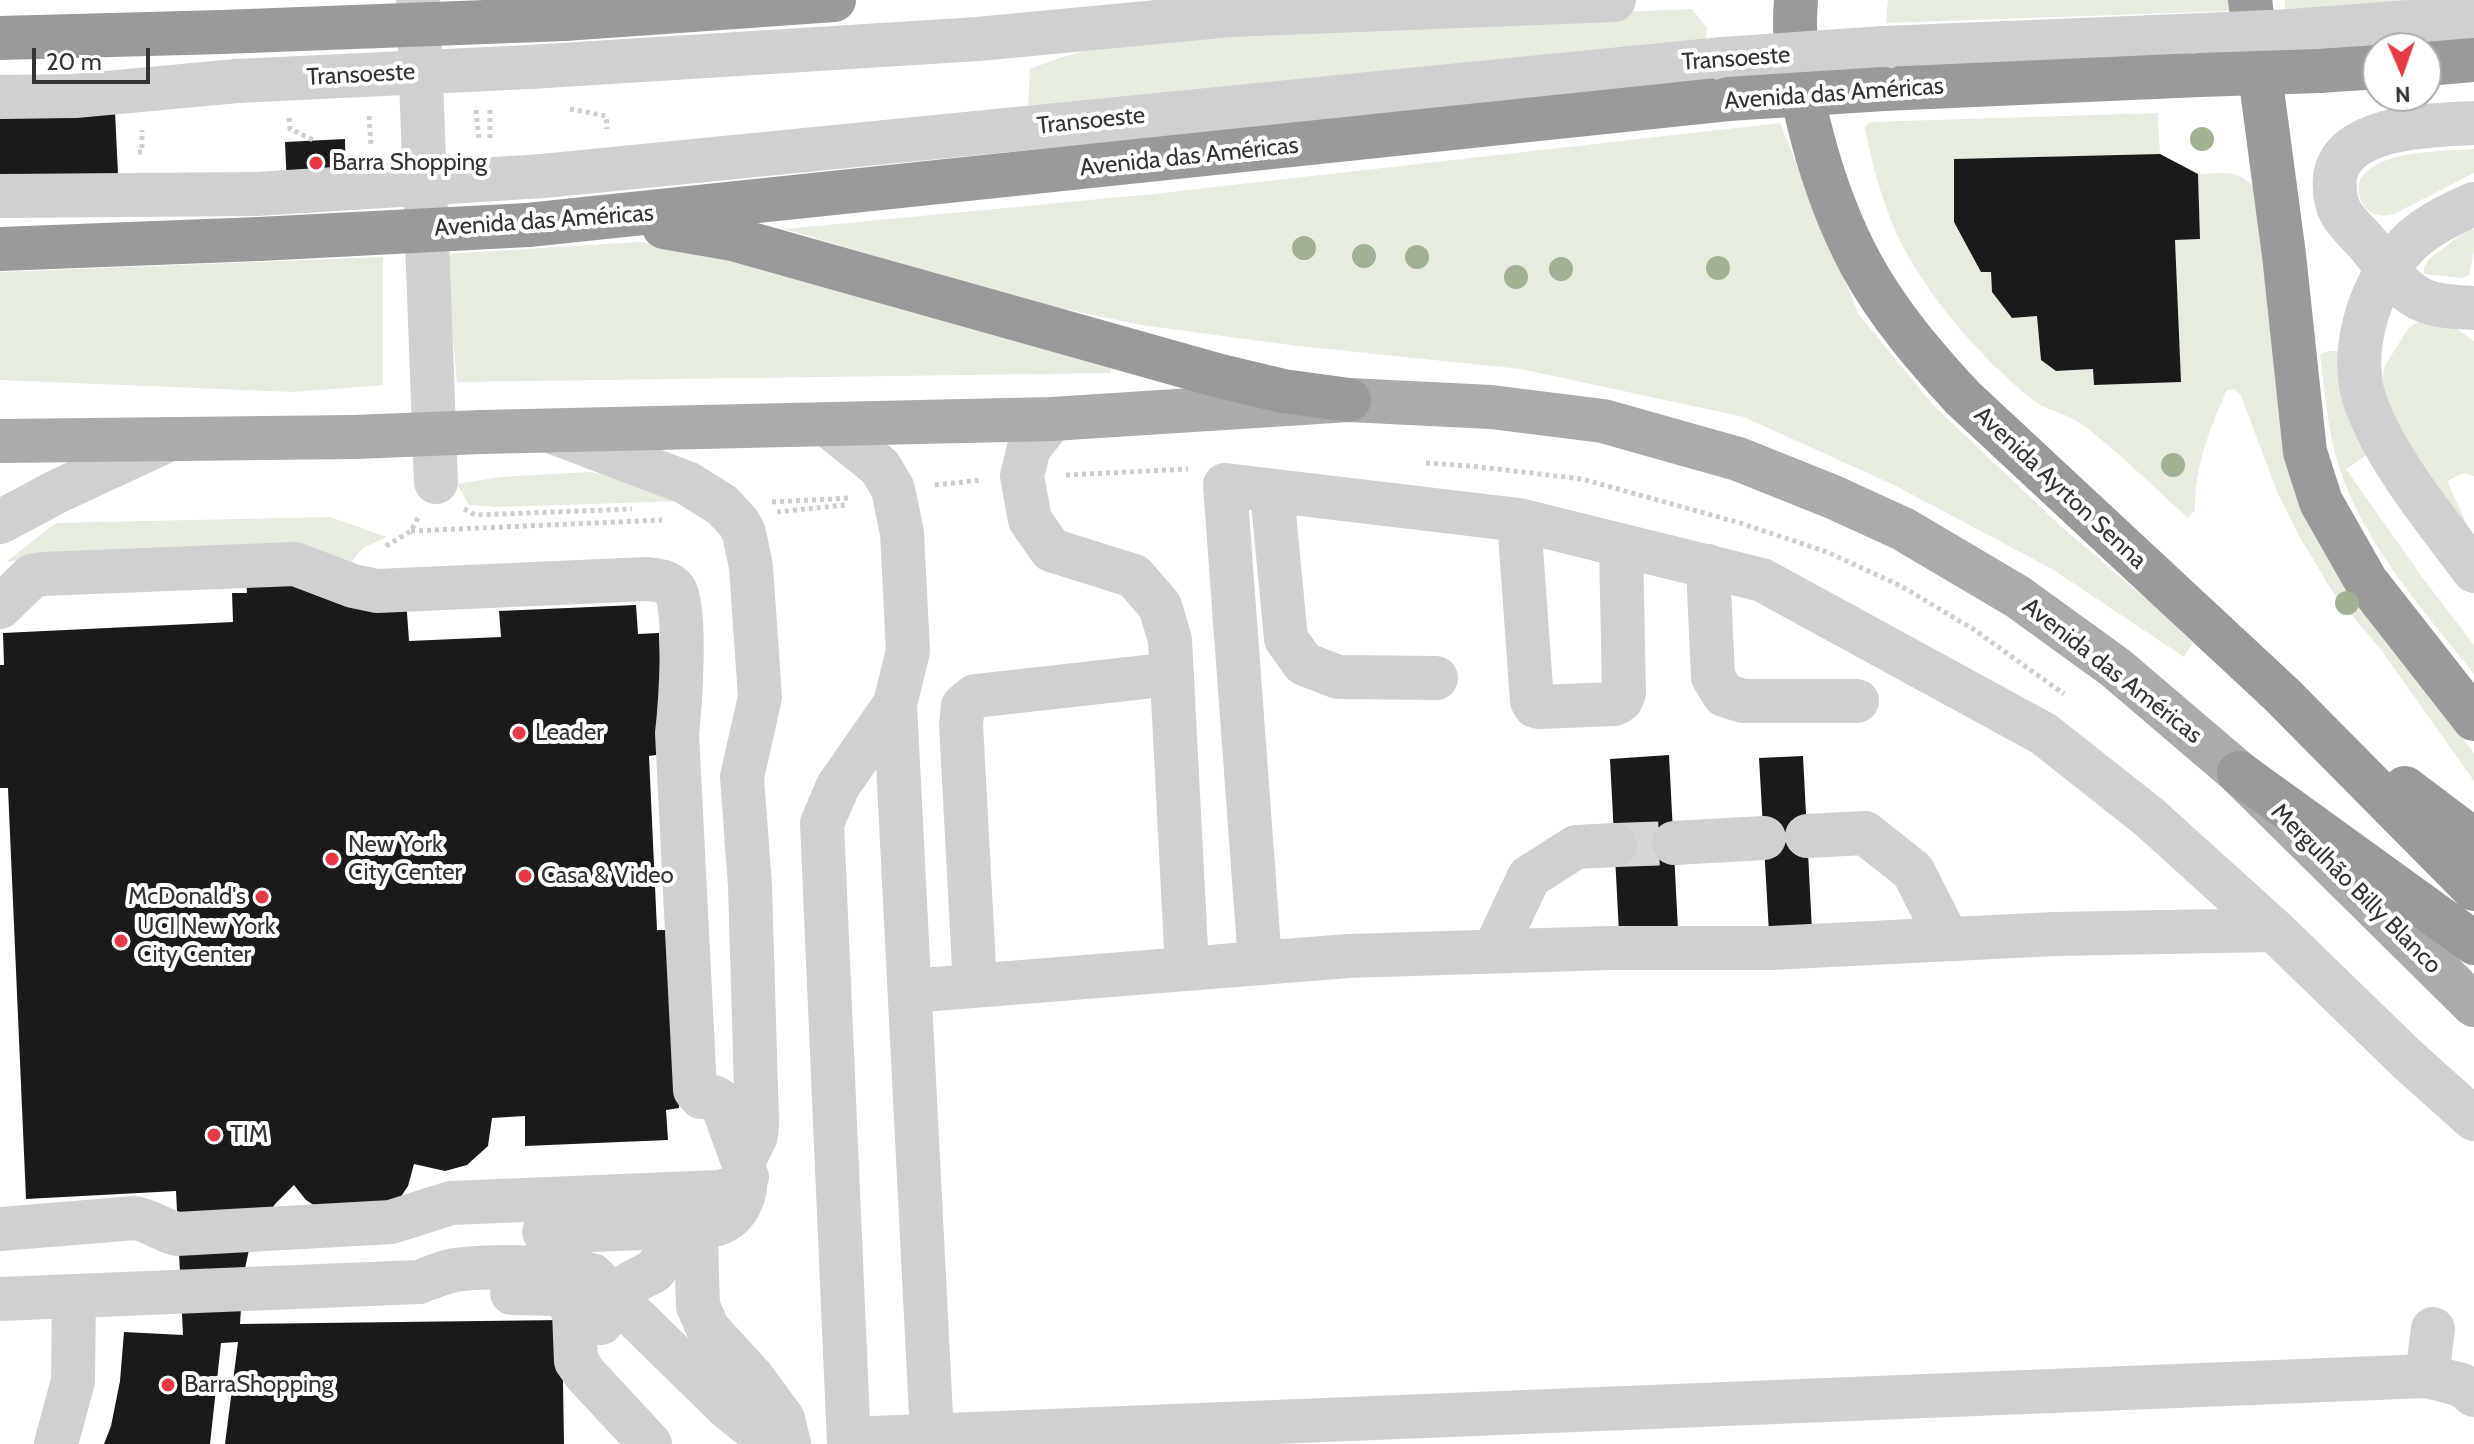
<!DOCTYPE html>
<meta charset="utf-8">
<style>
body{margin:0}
#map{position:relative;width:2474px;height:1444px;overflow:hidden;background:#fff;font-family:Cabin,sans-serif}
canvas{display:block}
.north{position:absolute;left:2362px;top:32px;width:80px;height:80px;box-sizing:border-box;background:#fff;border:2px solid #adadad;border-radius:50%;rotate:178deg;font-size:22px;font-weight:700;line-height:32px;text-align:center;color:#333}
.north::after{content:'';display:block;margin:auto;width:28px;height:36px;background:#e63946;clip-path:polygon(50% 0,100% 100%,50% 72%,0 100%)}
.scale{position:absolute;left:32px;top:48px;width:118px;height:36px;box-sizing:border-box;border:4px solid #333;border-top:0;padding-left:10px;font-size:24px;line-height:28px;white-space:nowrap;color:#333;-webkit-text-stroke:6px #fff;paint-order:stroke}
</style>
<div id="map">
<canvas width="2474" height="1444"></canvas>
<div class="north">N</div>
<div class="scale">20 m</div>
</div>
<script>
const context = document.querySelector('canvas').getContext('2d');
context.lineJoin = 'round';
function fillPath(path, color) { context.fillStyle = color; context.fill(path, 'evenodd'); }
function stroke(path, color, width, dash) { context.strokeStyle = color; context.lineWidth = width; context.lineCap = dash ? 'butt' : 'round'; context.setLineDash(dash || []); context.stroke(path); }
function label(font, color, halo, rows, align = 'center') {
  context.font = font + ' Cabin,sans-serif'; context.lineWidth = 8; context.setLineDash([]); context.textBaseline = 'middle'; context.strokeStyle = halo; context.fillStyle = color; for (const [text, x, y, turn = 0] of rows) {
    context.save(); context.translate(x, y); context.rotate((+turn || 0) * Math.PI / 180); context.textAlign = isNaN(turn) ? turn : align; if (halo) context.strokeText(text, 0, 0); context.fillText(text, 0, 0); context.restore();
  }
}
const green = new Path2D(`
 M1888 0H2230V11L1886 23Z
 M2285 0H2474L2285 20Z
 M1692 9 1707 28 1705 48 1124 104 1028 105 1030 69C1130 28 1246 29 1353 24 1466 19 1579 14 1692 9Z
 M2158 113 2160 154 1955 159 1954 222 1991 272 1992 292 2012 318 2037 316 2056 371 2093 369 2094 385 2180 382 2175 240 2200 239 2198 174C2221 173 2239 169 2254 188L2377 629 2474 753V781L2382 651 2334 594 2298 534 2279 496 2241 396 2234 389 2227 390C2210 428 2194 468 2195 510L2188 518C2153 487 2120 453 2083 425 2067 413 2044 410 2029 397 1982 358 1937 307 1907 254 1887 219 1872 167 1865 127L1870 122Z
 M1780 123 1859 315 1934 406 2064 529 2150 602 2193 643 2184 657 2052 569 1894 485 1744 417 1521 369 1298 346 1141 325 1032 302 784 229 1153 194Z
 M2474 149V173L2394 214C2371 221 2356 204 2359 182 2375 149 2441 152 2474 149Z
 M2474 229V251L2469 275 2462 278 2424 274V267L2428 260 2467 230Z
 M640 242 782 264 1111 365V373L457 382 445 254Z
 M383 257V385L294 392 0 380V272Z
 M2418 322 2454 327 2474 341V476L2463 473 2447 481 2469 529C2443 493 2383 422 2383 378 2382 366 2392 355 2398 345 2404 335 2408 326 2418 322Z
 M2329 351H2341L2370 453 2346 469 2422 577 2474 645V674C2423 610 2363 543 2338 464 2327 429 2325 390 2320 354Z
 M590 472 663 485 682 501 498 507 469 505 457 484 501 477Z
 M330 517 387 537 363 548 347 567 306 548 7 561 56 523Z`);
const building = new Path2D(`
 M115 111 118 174 0 179V115Z
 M345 139 346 185 287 187 285 142Z
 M2160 154 2198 174 2200 239 2175 240 2181 382 2094 385 2093 369 2056 371 2041 360 2037 316 2012 318 1992 292 1991 272H1981L1954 222V159Z
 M246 578 406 599 409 641 501 637 499 611 636 605 638 634 659 633 663 754 649 756 657 930H673L679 1108 666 1110 668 1140 525 1146V1116L492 1118 488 1146 467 1165 445 1171 414 1164 408 1186 398 1201 323 1211 306 1200 294 1185 275 1204 250 1245 243 1278 240 1324 562 1320 564 1444H225L238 1342 221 1343 210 1444H104L111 1426 120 1381 124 1332 183 1335 176 1191 26 1199 8 788H0V665H4L3 633 233 622 232 593H247Z
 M1669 755 1678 930 1619 933 1610 759Z
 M1803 756 1812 930 1769 933 1759 758Z`);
const minorTunnel = new Path2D(`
 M1615 845 1674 843`);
const path = new Path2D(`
 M570 109 606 116 607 129
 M476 110 479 140
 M490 110V140
 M369 116 371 146
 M289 118 290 129 313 140
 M138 152H142V130
 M1426 463 1471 466 1582 479 1740 523 1827 552 1901 586 1973 629 2064 694
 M1066 475 1188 469
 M935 485 981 480
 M772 502 850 498
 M464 509 475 515 632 509
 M777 512 845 505
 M411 531 662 520
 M386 546 411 531 419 516`);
const minor = new Path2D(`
 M418 0 436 482
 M2291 31 2474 17
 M1884 48 2203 35
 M530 67 978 39 1230 15 1614 0
 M0 97 75 96 237 81
 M2474 123C2434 125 2343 125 2335 177 2334 189 2335 202 2341 213 2347 223 2357 232 2365 241 2383 261 2399 291 2425 301 2440 307 2458 307 2474 308
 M543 176 1723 59
 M0 196 256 194
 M2474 204C2451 214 2424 227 2407 245 2367 287 2345 359 2370 414 2395 472 2437 521 2474 571
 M1052 419 1029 448 1022 476 1030 520 1051 550 1134 576 1160 606 1170 640 1187 968
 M829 426 880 467 893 489 902 533 908 651 895 704 838 786 822 823 849 1444
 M1272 492 1286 639 1304 664 1338 677 1436 678
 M1519 520 1532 701 1535 706 1539 707 1615 704 1621 700 1624 693 1621 545
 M0 522 56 492 168 440
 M1708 566 1713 677 1724 695 1743 701H1857
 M0 607 32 576 43 574 295 564 353 586 377 591 647 579C657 580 669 581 675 590 687 609 680 708 677 733L695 1090 701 1097H714L721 1101 743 1162
 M895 704 932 1435
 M1807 836 1865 833 1913 871 1947 938
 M1674 843 1764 838
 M1494 951 1529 877 1576 847 1615 845
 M1260 962 1225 485 1519 520 1762 580 2044 734 2149 817 2274 930 2407 1059 2474 1119
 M975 986 961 724 963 706 975 696 1172 674
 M910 991 1348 956 1610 948H1770L2055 934 2274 930
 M0 1229 135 1218C151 1221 162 1230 177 1234L391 1222 451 1203 719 1192 740 1187 747 1177
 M544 1232 715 1225C742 1216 750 1188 743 1162L756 1136 757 1122 750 886 742 777 760 697 751 567 744 533 739 523 722 505 687 483 550 431
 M696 1243 698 1306 708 1329 753 1378 783 1419 789 1444
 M512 1293 563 1294 574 1312 576 1361 585 1374 650 1444
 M0 1299 419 1282C430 1278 443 1272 455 1270 495 1265 553 1266 592 1275L728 1408 773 1444
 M601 1323 631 1283 654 1271 666 1255V1244
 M2427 1376 2433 1329
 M849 1439 2427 1376 2462 1385 2474 1395
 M56 1444 73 1381 74 1296`);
const major = new Path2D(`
 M481 432 1052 419 1349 400 1491 407 1603 421 1738 459 1833 497 1903 529 2018 597 2116 668 2239 773 2474 1005
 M0 441 354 437`);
const highway = new Path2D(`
 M1796 0C1789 80 1824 196 1862 266 1889 315 1925 357 1963 398L2282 695 2474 889
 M2250 0 2284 255 2305 452 2321 502 2366 581 2474 719
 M564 19 834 0
 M0 38 222 32
 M2426 64 2474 60
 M2319 71 2378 67
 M1884 89 2199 75
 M528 225 1728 99
 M664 227 733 239 1220 376 1283 391 1349 400
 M0 249 259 239
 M2239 773 2474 943
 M2405 788 2474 840`);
const minorBridge = new Path2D(`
 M2203 35 2291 31
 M1723 59 1884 48
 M237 81 530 67
 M256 194 543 176`);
const majorBridge = new Path2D(`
 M354 437 481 432`);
const highwayBridge = new Path2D(`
 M222 32 564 19
 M2199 75 2319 71
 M1728 99 1884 89
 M259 239 528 225`);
const trees = [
 [2202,139],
 [1304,248],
 [1364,256],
 [1417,257],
 [1718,268],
 [1561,269],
 [1516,277],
 [2173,465],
 [2347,603]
];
const markers = [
 [316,163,8,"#e63946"],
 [519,733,8,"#e63946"],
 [332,859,8,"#e63946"],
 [525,876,8,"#e63946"],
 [262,897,8,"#e63946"],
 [121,941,8,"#e63946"],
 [214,1135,8,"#e63946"],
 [168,1385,8,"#e63946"]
];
const streetNames = [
 ["Transoeste",1736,59,-4],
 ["Transoeste",361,75,-3],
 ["Avenida das Américas",1834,94,-4],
 ["Transoeste",1091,121,-6],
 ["Avenida das Américas",1189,157,-6],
 ["Avenida das Américas",544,221,-4],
 ["Avenida Ayrton Senna",2060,488,43],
 ["Avenida das Américas",2112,671,38],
 ["Mergulhão Billy Blanco",2356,889,45]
];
const poiNames = [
 ["Barra Shopping",332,163],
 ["Leader",535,733],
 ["New York",348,845],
 ["City Center",348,873],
 ["Casa & Video",541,876],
 ["McDonald's",246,897,"right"],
 ["UCI New York",137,927],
 ["City Center",137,955],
 ["TIM",230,1135],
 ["BarraShopping",184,1385]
];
fillPath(green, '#e6ecdf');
fillPath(building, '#1a1a1a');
stroke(minorTunnel, '#d6d6d6', 44, [44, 22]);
stroke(path, '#cdcdcd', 5, [4, 4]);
stroke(minor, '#d0d0d0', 44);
stroke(major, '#ababab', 44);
stroke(highway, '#9a9a9a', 44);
stroke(minorBridge, '#d0d0d0', 44);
stroke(majorBridge, '#ababab', 44);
stroke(highwayBridge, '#9a9a9a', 44);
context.fillStyle = '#a2b095';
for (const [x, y] of trees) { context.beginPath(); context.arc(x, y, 12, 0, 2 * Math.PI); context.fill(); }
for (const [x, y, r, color] of markers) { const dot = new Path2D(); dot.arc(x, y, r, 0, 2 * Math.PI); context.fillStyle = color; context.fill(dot); stroke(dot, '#fff', 3); }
label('24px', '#333', '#fff', streetNames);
label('24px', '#333', '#fff', poiNames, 'left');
</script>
